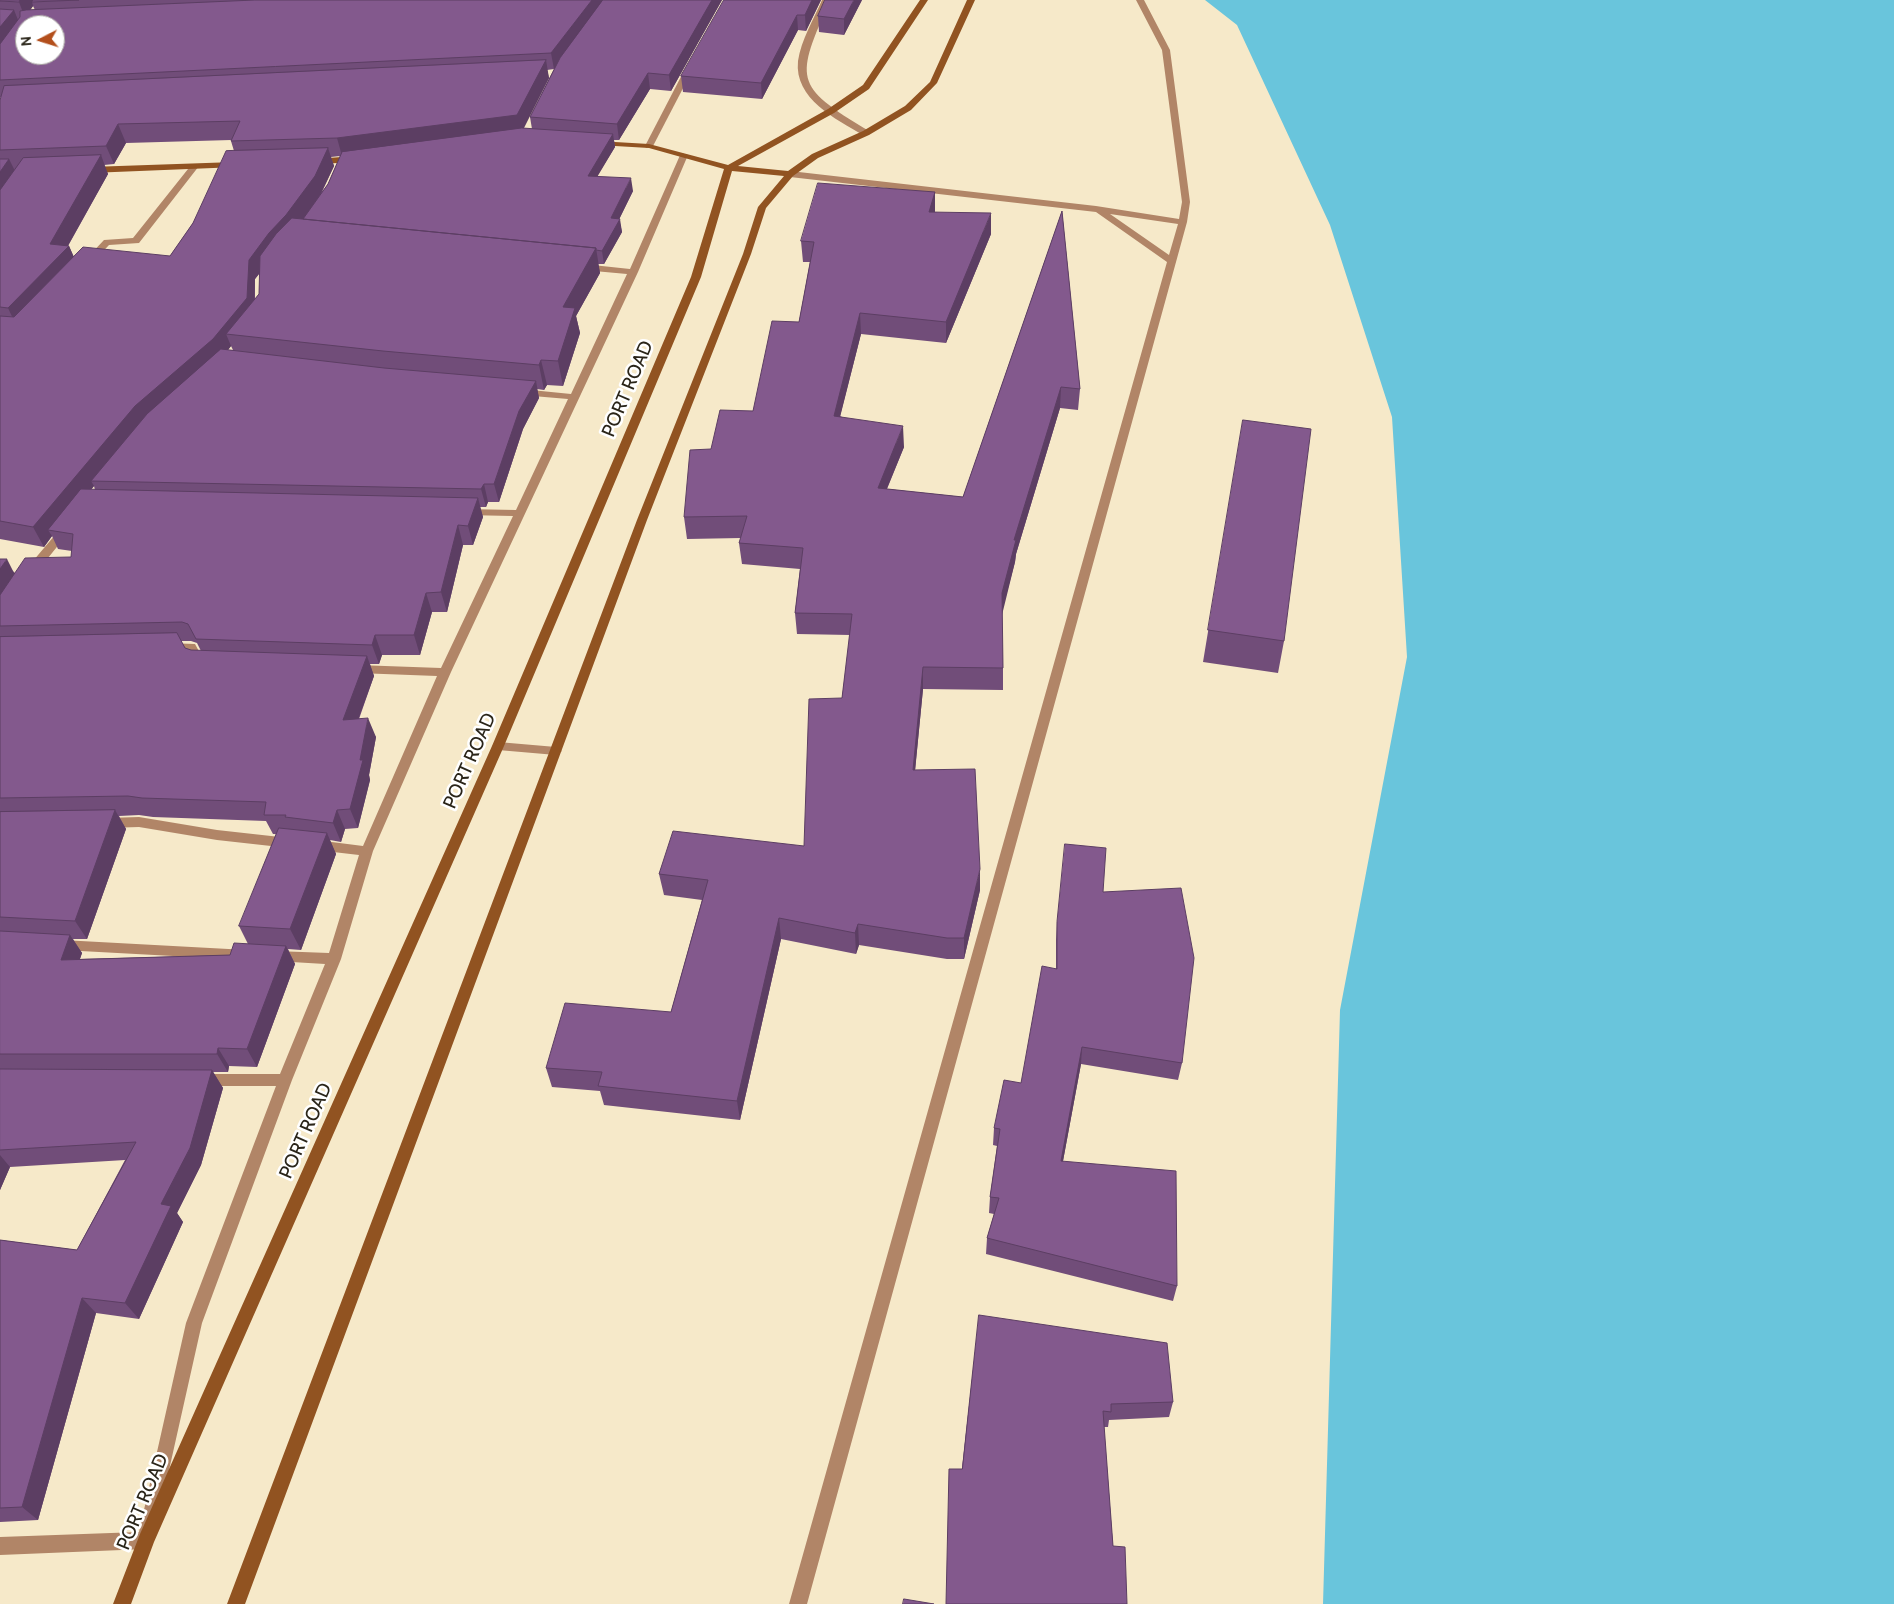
<!DOCTYPE html>
<style>
body{margin:0}
#map{position:relative;width:1894px;height:1604px;overflow:hidden;background:#f6e9c9;font-family:Cabin,sans-serif}
canvas{display:block}
.north{position:absolute;left:15px;top:15px;width:50px;height:50px;box-sizing:border-box;background:#fff;border:1px solid #aaa8a3;border-radius:50%;rotate:265deg;font-size:14px;font-weight:700;line-height:20px;text-align:center;color:#2a2519}
.north::after{content:'';display:block;margin:auto;width:18px;height:22px;background:#b34f1c;clip-path:polygon(50% 0,100% 100%,50% 72%,0 100%)}
</style>
<div id="map">
<canvas width="1894" height="1604"></canvas>
<div class="north">N</div>
</div>
<script>
const context = document.querySelector('canvas').getContext('2d');
context.lineJoin = 'round';
function fillPath(path, color) { context.fillStyle = color; context.fill(path, 'evenodd'); }
function stroke(path, color, width, dash) { context.strokeStyle = color; context.lineWidth = width; context.lineCap = dash ? 'butt' : 'round'; context.setLineDash(dash || []); context.stroke(path); }
function label(font, color, halo, rows, align = 'center') {
  context.font = font + ' Cabin,sans-serif'; context.lineWidth = 5; context.setLineDash([]); context.textBaseline = 'middle'; context.strokeStyle = halo; context.fillStyle = color; for (const [text, x, y, turn = 0] of rows) {
    context.save(); context.translate(x, y); context.rotate((+turn || 0) * Math.PI / 180); context.textAlign = isNaN(turn) ? turn : align; if (halo) context.strokeText(text, 0, 0); context.fillText(text, 0, 0); context.restore();
  }
}
const water = new Path2D(`
 M1205 0H1894V1604H1323L1340 1010 1407 657 1392 417 1330 225 1237 25Z`);
const lane = new Path2D(`
 M686 67 693 69 653 146 646 148 645 146Z`);
const street = new Path2D(`
 M822 0H830C796 79 792 85 869 131V135H863C836 119 794 99 798 61 801 40 814 19 822 0Z
 M1136 0H1144L1170 50 1190 202 1187 222 807 1604H789L1167 262 1096 212 790 177 786 174 790 171 1096 206 1179 219 1182 202 1162 50ZM1110 214 1178 224 1169 255Z
 M681 153 688 155 638 272 451 672 373 851 341 959 292 1080 202 1323 152 1546 146 1549 0 1555V1537L139 1532 186 1323 276 1086H202L197 1084 195 1080 197 1076 202 1074H280L325 964 275 961 270 960 268 956 270 952 275 951 329 953 359 855 316 850 311 848 310 845 311 842 316 840 363 846 437 676 357 673 351 669 357 665 441 668 513 516 464 515 459 512 464 509 516 510 568 399 521 395 516 392 521 389 571 394 627 274 583 270 578 267 583 264 630 269Z
 M192 164 199 166 139 243 109 245 93 262H87V258L104 240 133 238Z
 M65 527 69 528 70 530 69 532 35 574H27L25 571 27 568 61 528Z
 M167 643 195 644 206 664 204 667H196L187 651 163 650 161 647 163 644Z
 M498 742 556 747 562 751 556 755 498 750 492 746Z
 M139 817 217 830 289 838 294 840 295 843 294 846 289 848 217 840 139 827 107 828 103 826 101 823 103 820 107 818Z
 M62 940 247 950 252 951 254 955 252 959 247 960 62 950 57 949 55 945 57 941Z`);
const secondary = new Path2D(`
 M920 0H928L869 89 834 113 738 166 788 171 812 154 863 131 905 106 930 82 967 0H975L937 83 911 110 869 135 818 158 793 176 766 208 751 254 647 520 245 1604H227L637 520 743 254 758 207 784 176 732 171 701 277 504 746 154 1542 131 1604H113L140 1534 492 746 691 277 724 169 649 148 598 145 594 143 598 141 649 144 728 165 828 109 863 85Z
 M355 156 358 157V161L315 165 311 162 315 159Z
 M235 162 239 165 238 167 90 173 86 170 90 167Z`);
const wall = new Path2D(`
 M0 0H722L671 91 650 89 619 140H614L615 147 597 176 633 191 619 219 622 232 604 264H598L600 273 576 316 580 333 563 386 547 385 544 390 537 389 539 398 523 429 499 502H488L486 507H480L483 517 473 545H463L447 612H432L420 655H382L379 664H370L374 676 359 719 376 737 369 775 370 780 358 828 345 829 341 842 330 840 336 854 301 950 288 949 295 964 257 1067 229 1066 228 1072H213L223 1088 201 1165 177 1213 183 1222 139 1319 96 1313 38 1520 0 1522V1240L77 1250 125 1160 10 1167 0 1190V559L15 573 71 557 72 551 58 549 52 536 44 547 0 539V100L1 97H0ZM33 6 35 10H30ZM554 69 530 117 532 129 523 128 549 78 547 70ZM231 140V141L234 151 193 223 170 256 74 257 69 246H68L108 174 104 165 114 164 126 143ZM340 156 328 184 322 192 334 166 331 157ZM260 273 259 294 255 299V279ZM231 346 233 350H228ZM94 486 95 490H91ZM181 641H191L197 643 201 651 191 650 185 648ZM139 815 153 817 266 821 273 834H276L239 926 248 944 230 955 80 959 82 953 73 939H87L126 829 119 816Z
 M724 0H821L806 31 798 30 762 99 683 92 681 76Z
 M862 0 844 35 819 32 818 16Z
 M935 192V212L991 234 946 343 861 334 840 416 904 447 887 489 963 497 1062 211 1080 389 1078 410 1060 408 1016 554 1015 562 1002 611 1003 668V690L923 689 915 770 980 890 964 959H947L859 945 856 954 781 939 740 1120 604 1105 600 1091 552 1087 546 1068 671 1012 702 900 664 895 659 874 804 846 842 698 850 635 797 634 795 613 800 569 742 564 739 543 741 538 687 539 684 517 711 449 753 411 799 322 810 262H803L801 241Z
 M1243 420 1284 641 1278 673 1203 662Z
 M1103 892 1182 1063 1178 1080 1081 1064 1063 1161 1177 1286 1173 1301 986 1254 987 1238 994 1214 989 1213 990 1197 997 1146 993 1145 994 1128 1021 1083 1056 968V940L1057 922Z
 M979 1315 1173 1402 1169 1417 1109 1420 1108 1427H1104L1113 1546 962 1469Z`);
const shadedWall = new Path2D(`
 M20 0H37L32 2 33 6 25 18 19 2Z
 M592 0H606L554 69 551 53Z
 M712 0H722L671 91 669 75Z
 M812 0H821L806 31 805 15Z
 M854 0H862L844 35V19Z
 M14 10 20 25 0 52V27Z
 M797 15 798 30 762 99 761 83Z
 M546 60 549 78 521 134 342 156 337 138Z
 M648 73 650 89 619 140 617 124Z
 M118 124 126 143 114 164 106 146Z
 M613 134 615 147 590 189 588 176Z
 M328 148 334 166 320 195 293 234 275 252 255 279 254 317 226 334 231 346 221 359 91 481 94 486 56 531 48 530 52 536 44 547 33 527 249 260Z
 M101 155 108 174 66 249 69 246 77 265 17 327 8 308 50 244Z
 M9 159 18 177 0 203V172Z
 M631 178 633 191 614 230 620 219 622 232 604 264 602 251 611 218Z
 M935 192V213L929 212Z
 M991 213V234L946 343V322Z
 M596 248 600 273 576 316 580 333 563 386 558 361 563 307Z
 M860 313 861 334 835 437 834 416Z
 M541 360 547 385 544 390 539 365Z
 M536 381 539 398 523 429 499 502 494 484 519 411Z
 M1061 387 1060 408 1016 554 1015 562 1002 615V593L1014 540Z
 M903 426 904 447 878 510V488Z
 M484 484 488 502 486 507 481 489Z
 M478 498 483 517 473 545 468 526Z
 M458 525 463 545 447 612 441 592Z
 M7 559 17 579 0 606V569Z
 M426 593 432 612 420 655 414 635Z
 M375 635 382 655 379 664 372 645Z
 M367 656 374 676 351 739 343 720Z
 M923 667V689L913 792V770Z
 M368 718 376 737 369 775 370 780 358 828 350 809Z
 M115 810 126 829 87 939 75 921Z
 M337 810 345 829 341 842 333 823Z
 M327 833 336 854 301 950 290 929Z
 M980 869V890L964 959V938Z
 M779 918 781 939 740 1120 737 1101Z
 M858 924 859 945 856 954 855 933Z
 M70 935 82 953 73 978 61 960Z
 M286 946 295 964 257 1067 247 1049Z
 M1082 1047 1081 1064 1060 1177 1061 1161Z
 M218 1048 229 1066 228 1072 217 1054Z
 M212 1070 223 1088 201 1165 177 1213 183 1222 139 1319 125 1303 161 1204Z
 M0 1155 10 1167 0 1190Z
 M82 1298 96 1313 38 1520 22 1507Z`);
const building = new Path2D(`
 M0 0H20L19 2 0 1Z
 M33 0H79L32 2Z
 M255 0H592L551 53 0 80V44L20 17V11L26 10ZM25 25H55V55H25Z
 M603 0H712L669 75 648 73 617 124 530 117 560 58Z
 M724 0H812L805 15H797L761 83 681 76Z
 M825 0H854L844 19 818 16Z
 M0 9 14 10 0 27Z
 M546 60 517 115 337 138 231 141 240 121 118 124 106 146 0 150V100L4 86Z
 M522 128 613 134 588 176 631 178 611 218 620 219 602 251 596 250V248L303 219 328 184 342 152Z
 M328 148 315 176 286 215 269 233 249 260 247 298 213 339 135 406 33 527 0 521V316L14 317 83 247 170 256 193 223 226 151Z
 M101 155 50 244 69 246 8 308 0 307V190L23 158Z
 M0 159H9L0 172Z
 M818 183 935 192 929 212 991 213 946 322 860 313 834 416 903 426 878 488 963 497 1062 211 1080 389 1061 387 1014 540H1016L1002 593 1003 668 923 667 913 770 975 769 980 869 964 938H947L858 924 855 933 779 918 737 1101 598 1086 602 1072 546 1068 565 1003 671 1012 708 880 659 874 673 831 804 846 809 699 842 698 852 614 795 613 803 548 739 543 747 516 684 517 690 450 711 449 720 410 753 411 772 321 799 322 814 242 801 241Z
 M292 218 596 248 563 307 575 308 558 361 541 360 539 365 383 351 226 334 259 294 260 256 276 234Z
 M221 349 384 368 536 381 519 411 494 484H484L481 489 91 481 147 414Z
 M1243 420 1311 429 1284 641 1208 630Z
 M81 489 478 498 468 526 458 525 441 592 426 593 414 635H375L372 645 196 639 188 624 182 622 0 626V595L25 558 71 557 73 534 48 530Z
 M0 559H7L0 569Z
 M177 633 185 648 191 650 367 656 343 720 368 718 360 760H363L350 809 337 810 333 823 285 817 286 815H264L266 802 142 798 128 796 0 798V637Z
 M115 810 75 921 0 917V812Z
 M279 828 327 833 290 929 239 926Z
 M1065 844 1106 848 1103 892 1181 888 1194 958 1182 1063 1082 1047 1061 1161 1176 1171 1177 1286 987 1238 999 1198 990 1197 1000 1129 994 1128 1004 1080 1021 1083 1042 966 1057 969V922Z
 M0 931 70 935 61 960 230 955 234 943 286 946 247 1049 218 1048 217 1054H0Z
 M0 1069 212 1070 190 1148 161 1204 171 1206 125 1303 82 1298 22 1507 0 1508V1240L77 1250 136 1142 0 1150Z
 M979 1315 1167 1343 1173 1402 1111 1404V1412L1103 1411 1113 1546 1125 1547 1127 1604H946L949 1469H962Z
 M904 1599 934 1604H903Z`);
const streetNames = [
 ["PORT ROAD",628,389,-67],
 ["PORT ROAD",470,761,-66],
 ["PORT ROAD",306,1131,-66],
 ["PORT ROAD",143,1502,-67]
];
fillPath(water, '#69c5dc');
fillPath(lane, '#b18567');
fillPath(street, '#b18567');
fillPath(secondary, '#915321');
fillPath(wall, '#714d79');
fillPath(shadedWall, '#5c3e63');
fillPath(building, '#83598d');
stroke(building, '#5c3e63', 1);
label('19px', '#2a2519', '#fff', streetNames);
</script>
